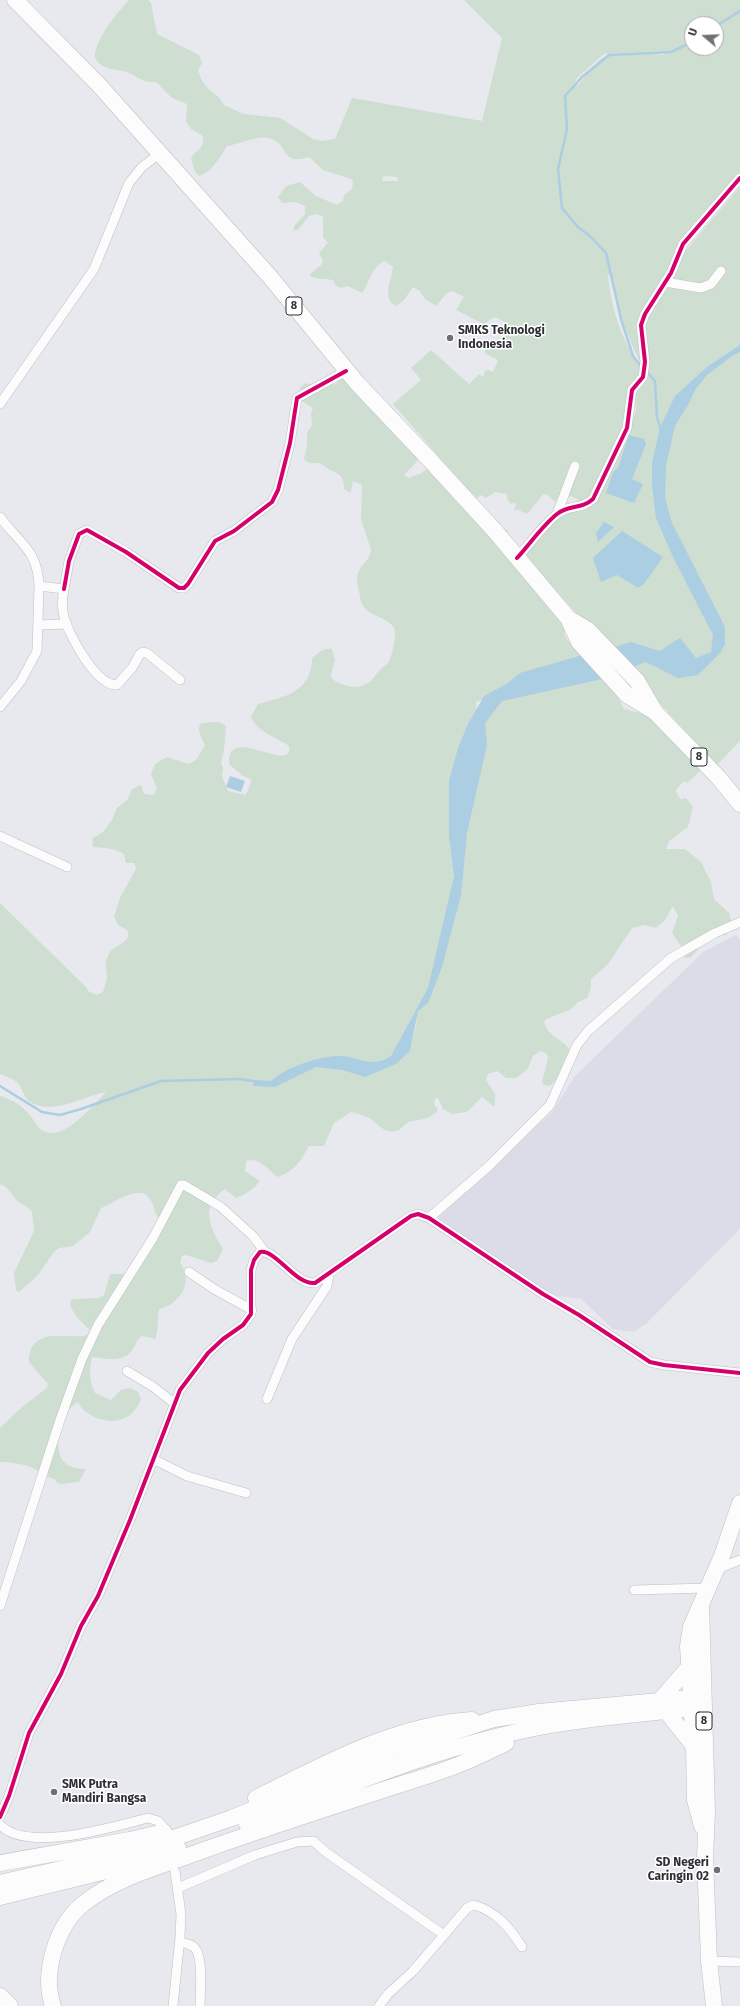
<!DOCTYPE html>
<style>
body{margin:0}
#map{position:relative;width:740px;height:2006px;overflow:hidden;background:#e8e9ee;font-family:"Fira Sans",sans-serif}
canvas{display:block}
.north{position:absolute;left:684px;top:16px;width:40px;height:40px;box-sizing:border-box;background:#fff;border:1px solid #acacad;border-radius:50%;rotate:289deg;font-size:11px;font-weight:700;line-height:16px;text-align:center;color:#2f2f33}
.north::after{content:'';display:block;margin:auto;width:14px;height:18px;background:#707074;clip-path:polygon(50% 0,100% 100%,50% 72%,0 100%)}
</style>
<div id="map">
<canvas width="740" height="2006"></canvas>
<div class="north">U</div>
</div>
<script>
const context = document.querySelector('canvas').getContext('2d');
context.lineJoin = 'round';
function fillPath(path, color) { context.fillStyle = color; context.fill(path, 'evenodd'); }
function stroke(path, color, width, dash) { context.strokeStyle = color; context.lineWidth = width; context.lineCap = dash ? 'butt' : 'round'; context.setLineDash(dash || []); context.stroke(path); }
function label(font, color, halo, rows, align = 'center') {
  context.font = font + ' "Fira Sans",sans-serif'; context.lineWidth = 3; context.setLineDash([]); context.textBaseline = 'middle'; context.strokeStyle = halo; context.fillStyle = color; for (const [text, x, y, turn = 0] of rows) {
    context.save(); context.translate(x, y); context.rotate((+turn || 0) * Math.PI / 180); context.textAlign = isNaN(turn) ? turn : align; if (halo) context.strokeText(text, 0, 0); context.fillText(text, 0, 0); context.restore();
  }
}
const built = new Path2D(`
 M736 935 740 939V1229L647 1323 634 1332 613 1329 581 1299 547 1295 438 1217 552 1112 575 1076 703 952Z`);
const green = new Path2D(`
 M129 0H148L151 3 157 34 199 55 202 63 198 70C200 76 202 82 207 87 213 94 220 96 224 105L244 114 280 118 313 139 322 141 335 139 352 98 482 121 502 38 464 0H740V184L675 259 644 309 641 363C631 347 612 294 612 276L608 275C611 307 622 344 643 369L629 417 591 500 581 503C576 496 568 495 560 495L555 502 548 495 543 494 530 511 526 514 519 510H514L516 504 514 502 511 504 507 499V494L495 492 486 498 481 495 477 498 466 488 393 404 421 380 411 368 431 350 469 384 479 374 483 377 485 371 488 370 493 372 498 360 486 354 483 346 496 349 505 335 503 330 505 322 495 317 488 321 485 325 456 310 464 297 453 291 447 293 436 306 425 299 420 291 413 287 404 300 396 306C381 299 392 279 393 267L385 261C372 266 370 282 362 293L348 286 341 288 336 286 334 281C326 277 316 281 309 275L322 264 323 261 319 253 328 243 323 237V217L317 214 309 216 298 230H293L295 225 305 214V206L296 202 282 203 278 197 286 186 300 182 316 196 337 205 343 201 344 195 352 189 353 182 351 179 323 170 309 157C279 166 291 144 269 138 259 135 238 144 227 146 220 157 212 172 199 176L195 172 191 158C196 150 207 146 202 135L191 129 186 122 187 104 172 98 156 82C142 83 141 78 129 73 116 67 105 73 95 58 94 40 117 13 129 0ZM692 24H716V48H692ZM663 51 664 55C650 54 612 50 601 59 592 66 585 76 578 85L575 83 577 78 604 54ZM387 176 397 177 398 181H382L383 177Z
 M740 187V741L717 765 543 577 571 624 564 633C568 646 580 650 594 653L476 702 477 714 456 863 437 967 484 722 490 708 507 695 615 676V692L624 709 656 717 703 768 687 783 684 781 676 790 678 796 681 799 686 798 693 807 688 827 669 841 666 849H685L701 862 711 882 714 899 729 913 732 925 727 934 724 936 723 930 704 943 691 957 685 958 681 946 672 933 678 916 673 906 665 920 656 928 645 925 632 928 608 964 591 979V988L587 998 578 1002 570 1010 546 1019 544 1021C547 1039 566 1038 570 1052 560 1062 562 1079 549 1086L543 1085 542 1081 548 1059 547 1054 541 1051 533 1056 527 1070 516 1078H506L497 1071 488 1074 486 1080 495 1094V1105L493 1106 482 1097 467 1112 452 1114 443 1109 438 1098H435L434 1105 437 1108V1112C427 1120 420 1119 409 1122 405 1124 402 1128 399 1130 385 1136 379 1124 369 1118 364 1115 357 1114 351 1112L334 1123 324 1146H309C301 1160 295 1171 278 1177 269 1171 259 1156 246 1161L245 1171 260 1181C253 1190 246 1194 236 1198L225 1189C221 1191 219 1194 216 1197 201 1213 214 1234 223 1249L217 1261 211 1263 186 1255 182 1256 180 1262C182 1266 185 1270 185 1274 189 1291 174 1306 159 1309 156 1321 160 1326 155 1339L142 1336C137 1339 136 1344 133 1349 124 1363 106 1359 92 1357 89 1371 89 1381 95 1393L111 1400 121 1390 130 1388 138 1392 141 1399C137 1408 132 1416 122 1419 107 1425 84 1416 78 1402 61 1409 49 1454 68 1465 73 1468 80 1469 86 1469L79 1482 60 1484 57 1483 55 1479C47 1477 42 1473 35 1469 24 1464 12 1462 0 1462V1428L22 1407 47 1388 48 1384 29 1362C28 1357 30 1352 32 1347 45 1328 69 1340 87 1335L90 1330C81 1322 74 1315 70 1304L72 1299 99 1298 104 1295 110 1274H124L139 1261 161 1221C154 1214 155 1207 150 1199 140 1182 113 1204 101 1208L90 1232 73 1246 59 1248 54 1252 38 1275 19 1292 16 1290 14 1273 34 1231 32 1212 27 1207 18 1202 6 1187 0 1184V1096C14 1100 23 1106 32 1118 35 1122 38 1128 42 1130 62 1144 93 1105 106 1092 83 1096 51 1117 29 1101 23 1096 22 1087 17 1082 13 1079 5 1076 0 1074V903L87 988 88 991 97 995 103 992C104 987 107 981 107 976 106 966 104 961 110 952 116 944 133 942 127 930L118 925 114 916 120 898 136 869 134 863H126L124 854C115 848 104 848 93 847L92 839 103 832 112 820 117 808 127 800 132 789 141 785 144 794 153 795 157 788 151 774 155 764 167 757 189 764 196 760 205 745C202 738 197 732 200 724 208 723 221 719 226 727L224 750 221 763 223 768 222 776 228 791 246 795 252 780 243 776 229 764C226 722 294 776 289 746 275 736 258 733 251 717L258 704C285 697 311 692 312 659 318 653 323 648 332 649L335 660 331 675 332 679C340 684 351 689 361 686 373 682 373 677 381 669 382 667 386 666 388 663 392 658 397 634 394 628 387 615 361 617 360 596 359 590 357 584 357 578 357 566 371 561 371 549L361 520 362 485 353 481 351 491 350 493 344 489C344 478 342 475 332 471 328 469 325 466 321 464 313 461 312 467 304 459L307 445V433L312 425 311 413 313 408 302 401 300 387 306 383 316 386 336 384 345 372 422 456 404 475 413 480 410 477 420 474 431 466 473 499 481 503C485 515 496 526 508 531L505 544 524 557 544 527H550L559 516 592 506 614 454 623 447 636 410 635 393 643 380 642 321 683 254ZM416 1014C418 1026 413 1032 412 1044L404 1049Z`);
const water = new Path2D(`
 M740 345V352L732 356 707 375 695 390 689 403 675 426 666 465 665 498 672 523 725 627V644L720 653 698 675 678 678 646 662 627 669 609 649 631 642 660 651 680 638 696 658 711 652 713 635 674 559 656 518 652 484V463L660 428 675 396 707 367Z
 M629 435 644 439 646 444 632 479 643 484 634 503 606 493 613 472 618 468Z
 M604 522 614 527 598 542 596 533Z
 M622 531 663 557 644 584 638 588 617 575 601 582 593 558Z
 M593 652 616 676 502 701 485 723 487 745 467 833 461 895 442 967 428 1003 418 1011 410 1051 396 1064 365 1077 343 1070 316 1067 275 1087 253 1086 255 1080 271 1081C287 1067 316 1057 338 1056 359 1055 370 1070 391 1056L428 988 454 876 449 836V781L458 748 468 724 484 696 508 683 520 673Z
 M230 776 245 781 241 792 226 787Z`);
const stream = new Path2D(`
 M716 26 740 11
 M641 366 633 356 621 319 606 253 591 237 578 227 562 208 558 169 567 129 565 96 582 77 609 55 671 52 692 42
 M646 371 655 381 657 417 661 430
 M0 1086 42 1112 60 1115 81 1109 161 1081 240 1079 258 1082`);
const street = new Path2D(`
 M665 282 701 288 711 284 721 271
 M0 404 94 269 129 183 142 167 159 154
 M557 514 575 466
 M0 517C19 543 38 550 39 586L64 589C62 598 62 608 64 617 69 635 96 686 117 685L132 668 140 654 143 652 147 653 180 680
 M517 558C530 544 542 526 557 514 569 504 581 510 593 499L627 428 632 390 643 377 645 362 641 325 645 314 671 273 683 244 740 178
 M64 589 69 561 79 534 87 530 126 552 179 588H184L188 584 215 541 234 531 272 502 278 490 290 443 297 398 346 371
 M38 625 67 624
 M0 707 21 681 37 651 39 586
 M0 836 67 867
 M429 1218 489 1166 550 1105 577 1045 588 1031 671 958 715 933 740 922
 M189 1272 214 1289 252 1310
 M127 1371 152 1386 174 1403
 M267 1399 292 1339 327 1286 329 1275
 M153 1459 187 1476 246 1493
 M717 1569 740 1560
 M634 1590 707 1588
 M0 1606 60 1420 82 1359 98 1325 153 1238 181 1185H184L221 1207 253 1236 265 1252
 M0 1817 9 1796 29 1733 61 1674 81 1626 98 1596 130 1520 180 1390 208 1353 223 1339 243 1325 251 1314V1270L254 1260 260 1252C276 1249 295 1285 315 1283L411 1216 418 1214 429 1218 543 1294 579 1315 650 1362 664 1365 740 1373
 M0 1825C28 1853 113 1827 148 1818L158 1821 163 1827
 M178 1888 255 1855 297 1842 313 1841 327 1853 444 1935 413 1971 388 1994 379 2006
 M444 1935 467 1908 474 1905C496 1911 510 1928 522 1947
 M180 1942C184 1943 191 1944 194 1947 204 1956 200 1993 200 2006
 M709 1961 740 1962
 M173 2006 180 1937 181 1914 175 1872`);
const highway = new Path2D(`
 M15 0 98 84 271 278 357 383 429 459 495 531 568 618 579 642 627 695 655 712
 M568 618 588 630 637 681 655 712 718 777 740 804
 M701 1605 707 1811 705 1858 709 1961 714 2006
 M661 1699 689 1667
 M666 1711 694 1746
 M256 1798C325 1764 394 1725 472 1720
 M247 1824C343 1788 439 1746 540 1727 587 1718 635 1715 682 1709L704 1708
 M702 1826 695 1800 694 1746 688 1646 691 1627 722 1556 740 1503
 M0 1863 130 1840 164 1832
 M0 1883 130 1853 232 1818 395 1751 494 1719 539 1712 703 1697
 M0 1897 131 1865 178 1848
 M0 1996 10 2006
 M53 2006C42 1973 56 1926 83 1904 115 1878 158 1867 196 1853 254 1832 312 1813 371 1794 402 1783 435 1775 465 1762 479 1756 493 1749 506 1743`);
const cycleway = new Path2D(`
 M517 558C530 544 542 526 557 514 569 504 581 510 593 499L627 428 632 390 643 377 645 362 641 325 645 314 671 273 683 244 740 178
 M64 589 69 561 79 534 87 530 126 552 179 588H184L188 584 215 541 234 531 272 502 278 490 290 443 297 398 346 371
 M0 1817 9 1796 29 1733 61 1674 81 1626 98 1596 130 1520 180 1390 208 1353 223 1339 243 1325 251 1314V1270L254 1260 260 1252C276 1249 295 1285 315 1283L411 1216 418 1214 429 1218 543 1294 579 1315 650 1362 664 1365 740 1373`);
const markers = [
 [450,338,4,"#707074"],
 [54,1792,4,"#707074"],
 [717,1870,4,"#707074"]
];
const shields = [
 [294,306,16],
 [699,757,16],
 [704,1721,16]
];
const shieldNames = [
 ["8",294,306],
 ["8",699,757],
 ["8",704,1721]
];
const poiNames = [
 ["SMKS Teknologi",458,331],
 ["Indonesia",458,345],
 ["SMK Putra",62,1785],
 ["Mandiri Bangsa",62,1799],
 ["SD Negeri",709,1863,"right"],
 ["Caringin 02",709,1877,"right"]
];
fillPath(built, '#dbdce7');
fillPath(green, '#ceded1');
fillPath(water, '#accee2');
stroke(stream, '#accee2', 2.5);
stroke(street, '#bebfc3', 10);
stroke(highway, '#bebfc3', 17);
stroke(street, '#fcfcfc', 9);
stroke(highway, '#fcfcfc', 16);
stroke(cycleway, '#d6006c', 4);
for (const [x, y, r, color] of markers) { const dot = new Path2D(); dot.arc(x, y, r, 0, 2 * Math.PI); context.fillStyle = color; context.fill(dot); stroke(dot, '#fff', 1.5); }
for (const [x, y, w] of shields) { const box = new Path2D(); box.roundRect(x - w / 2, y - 9, w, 18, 3); context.fillStyle = '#fff'; context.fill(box); stroke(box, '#2f2f33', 1); }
label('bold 11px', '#2f2f33', null, shieldNames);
label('bold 12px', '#2f2f33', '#fff', poiNames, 'left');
</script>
